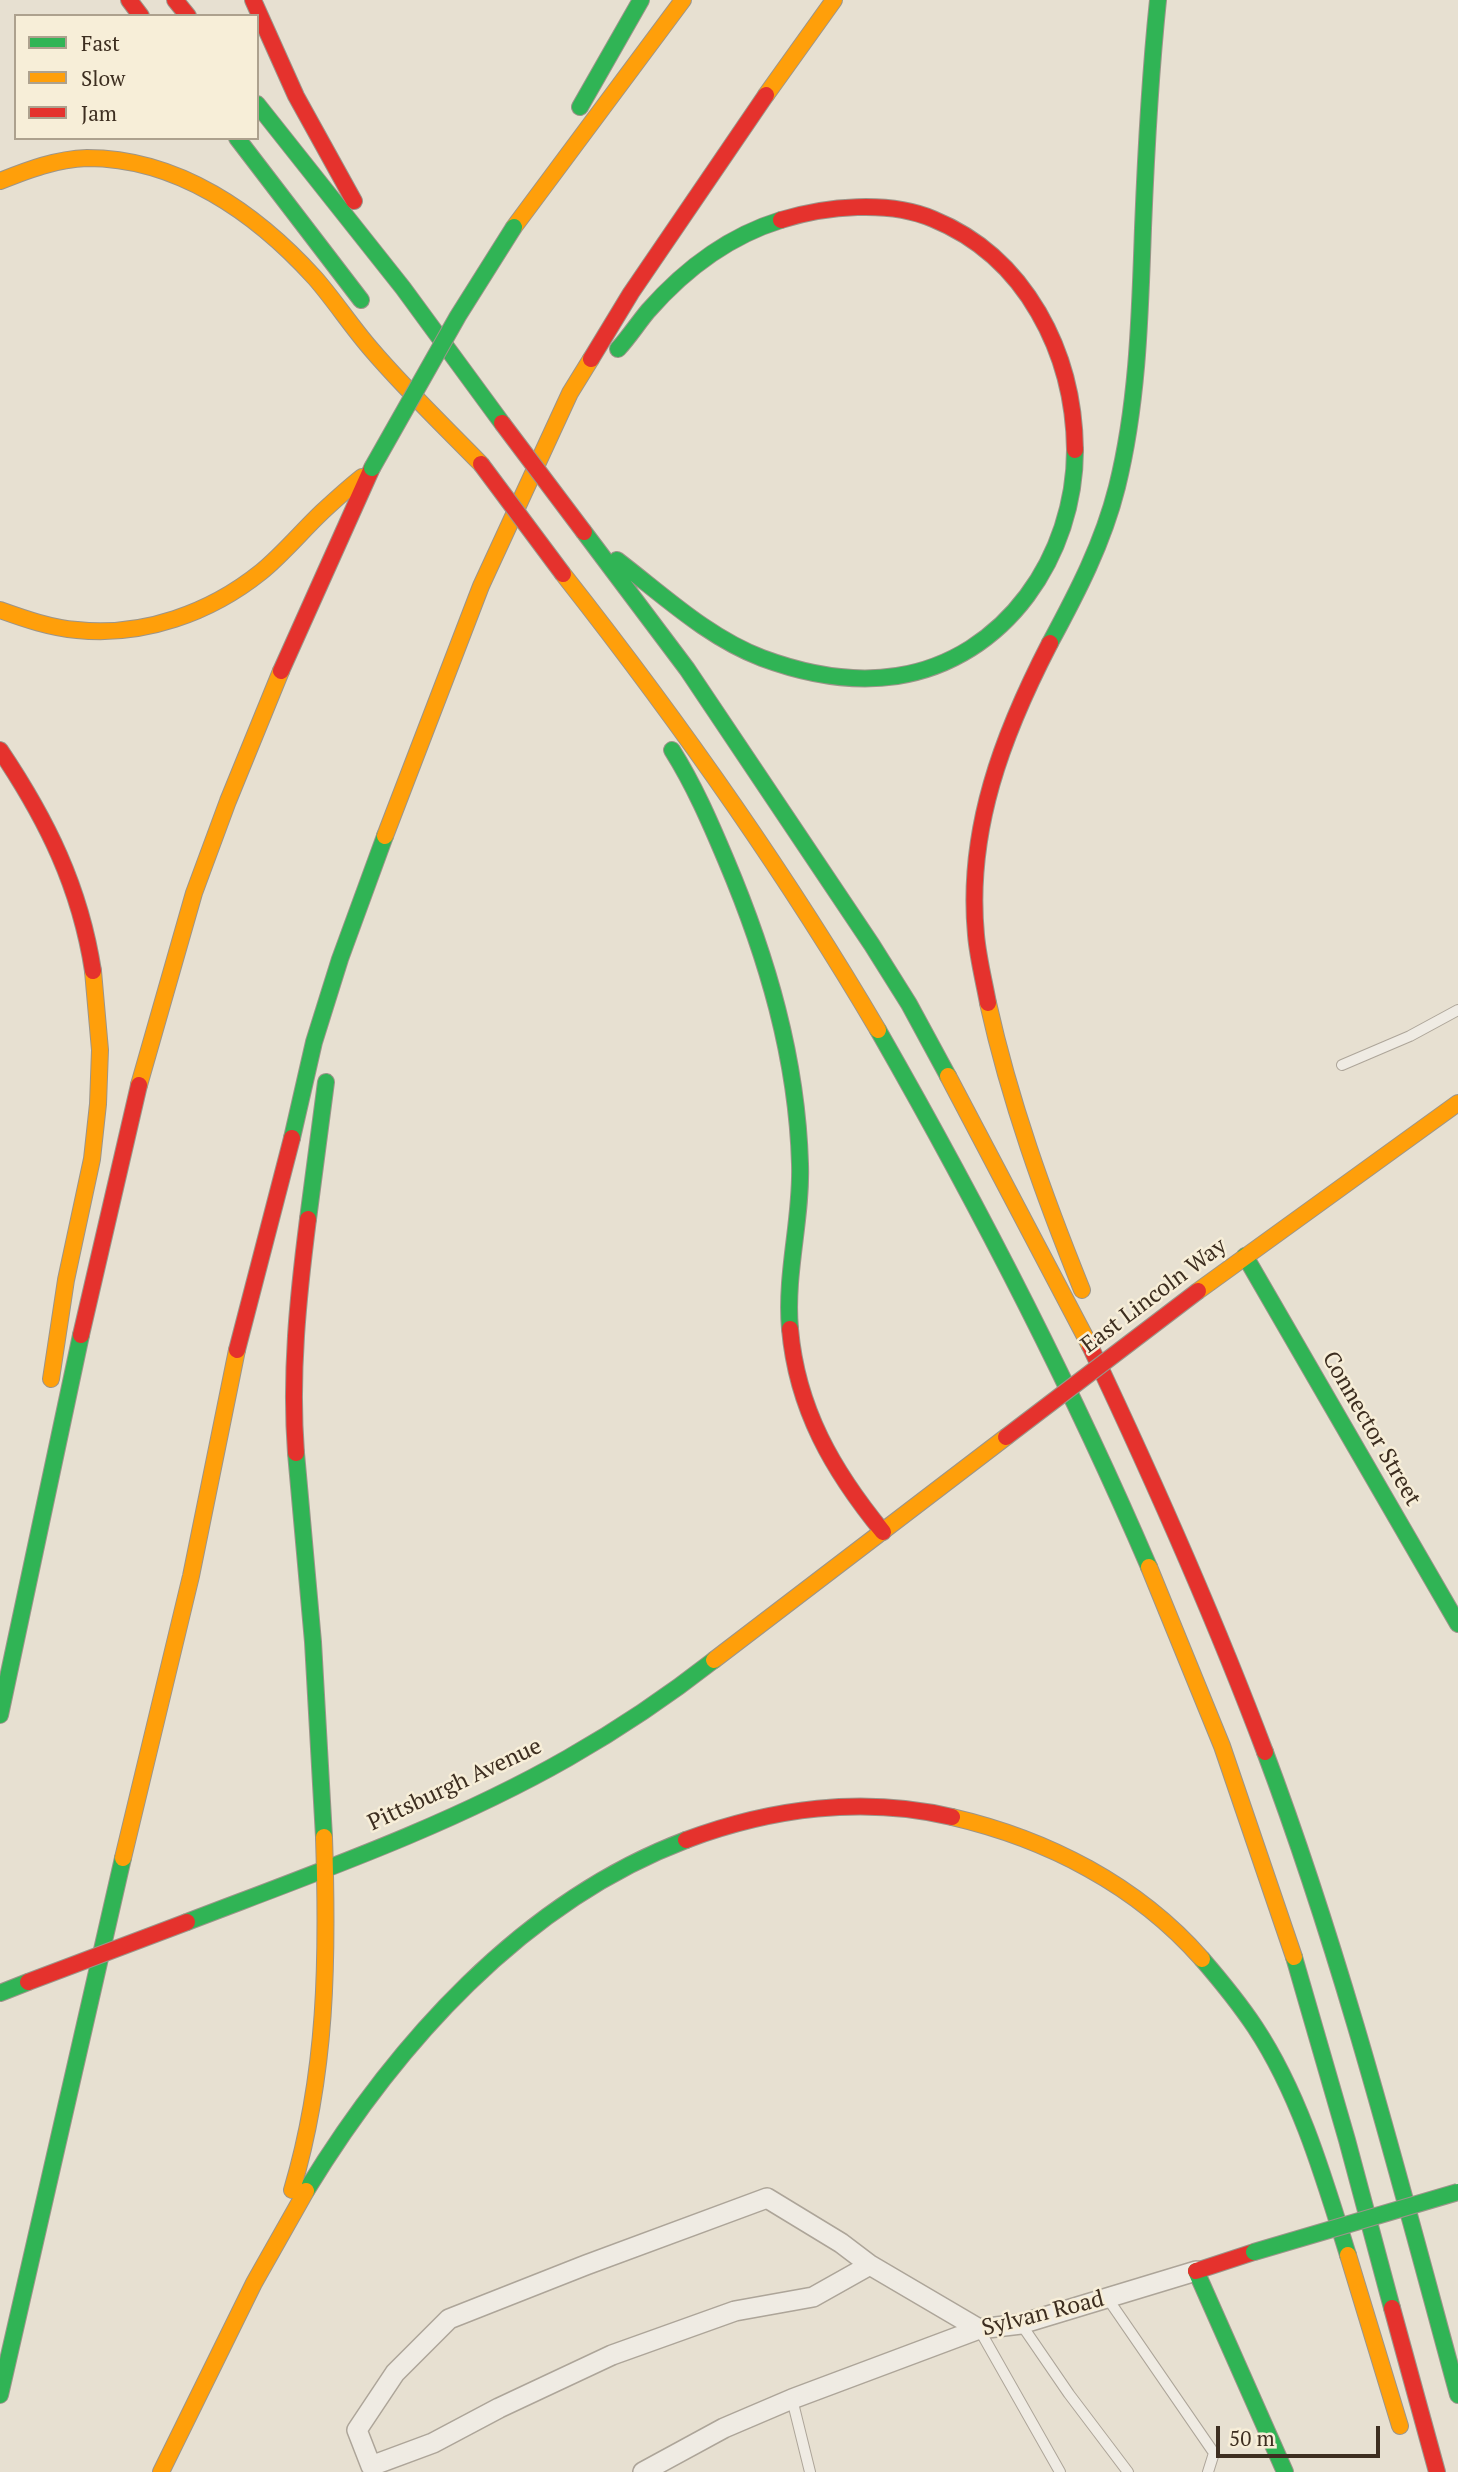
<!DOCTYPE html>
<style>
body{margin:0}
#map{position:relative;width:1458px;height:2472px;overflow:hidden;background:#e7e0d1;font-family:"PT Serif",serif}
canvas{display:block}
.legend{position:absolute;left:14px;top:14px;width:245px;height:126px;box-sizing:border-box;background:#f7eed8;border:2px solid #ada18e;margin:0;padding:9px 12px;list-style:none;font-size:21px;color:#3d2e20}
.legend li{display:flex;align-items:center;gap:14px;height:35px}
.legend b{width:35px;border:2px solid #ada18e}
.scale{position:absolute;left:1216px;top:2426px;width:164px;height:32px;box-sizing:border-box;border:4px solid #3d2e20;border-top:0;padding-left:9px;font-size:21px;line-height:24px;white-space:nowrap;color:#3d2e20;-webkit-text-stroke:5px #f7eed8;paint-order:stroke}
</style>
<div id="map">
<canvas width="1458" height="2472"></canvas>
<ul class="legend">
<li><b style="height:9px;background:#30b455"></b>Fast</li>
<li><b style="height:9px;background:#ff9f0a"></b>Slow</li>
<li><b style="height:9px;background:#e5322d"></b>Jam</li>
</ul>
<div class="scale">50 m</div>
</div>
<script>
const context = document.querySelector('canvas').getContext('2d');
context.lineJoin = 'round';
function stroke(path, color, width, dash) { context.strokeStyle = color; context.lineWidth = width; context.lineCap = dash ? 'butt' : 'round'; context.setLineDash(dash || []); context.stroke(path); }
function label(font, color, halo, rows, align = 'center') {
  context.font = font + ' "PT Serif",serif'; context.lineWidth = 5; context.setLineDash([]); context.textBaseline = 'middle'; context.strokeStyle = halo; context.fillStyle = color; for (const [text, x, y, turn = 0] of rows) {
    context.save(); context.translate(x, y); context.rotate((+turn || 0) * Math.PI / 180); context.textAlign = isNaN(turn) ? turn : align; if (halo) context.strokeText(text, 0, 0); context.fillText(text, 0, 0); context.restore();
  }
}
const lane = new Path2D(`
 M1342 1065 1410 1036 1458 1010
 M1108 2299 1214 2453 1208 2472
 M1021 2324 1069 2394 1128 2472
 M979 2329 1060 2472
 M792 2399 810 2472`);
const street = new Path2D(`
 M767 2198 841 2243 870 2265 813 2297 735 2311 612 2355 499 2408 433 2443 371 2466 357 2430 395 2373 449 2319 586 2265Z
 M870 2265 979 2329
 M643 2472 724 2428 792 2399 979 2329 1021 2324 1196 2271`);
const fast = new Path2D(`
 M257 104 403 288 502 423
 M580 107 641 0
 M237 138 361 300
 M618 349C629 337 638 323 648 311 684 270 729 236 781 220
 M584 532 687 669 872 945 909 1004 948 1076
 M617 560C663 595 707 637 762 658 805 674 851 683 897 676 1006 659 1075 555 1075 450
 M1050 643C1077 593 1103 543 1117 487 1138 403 1140 314 1143 228 1146 152 1150 76 1158 0
 M672 750C694 785 710 822 726 860 767 957 797 1058 800 1164 802 1219 785 1273 790 1329
 M878 1030C977 1203 1070 1383 1149 1567
 M292 1138 314 1042 340 959 385 836
 M308 1219 326 1082
 M1245 1256 1458 1624
 M296 1453 313 1642 324 1837
 M0 1715 81 1335
 M1265 1752C1344 1962 1399 2179 1458 2395
 M187 1922C315 1873 449 1826 568 1758 619 1729 668 1696 714 1660
 M1294 1957 1347 2140 1392 2308
 M1202 1959C1221 1981 1239 2003 1255 2027 1300 2095 1324 2178 1348 2255
 M0 1993 28 1982
 M306 2191C395 2045 522 1902 686 1840
 M1196 2271 1285 2472
 M0 2395 123 1858`);
const slow = new Path2D(`
 M766 95 834 0
 M0 181C28 170 56 159 87 158 178 158 256 213 315 278 335 301 351 326 371 349 405 389 444 426 481 464
 M514 227 683 0
 M563 574C677 719 784 870 878 1030
 M0 610C25 619 51 628 77 630 143 637 210 613 261 572 283 554 301 532 322 512 335 500 348 488 362 477
 M385 836 481 586 570 393 591 359
 M988 1003C1010 1102 1044 1196 1082 1290
 M948 1076 1090 1346
 M139 1085 194 893 228 801 281 671
 M1198 1291 1458 1103
 M51 1379 66 1280 92 1159 98 1104 100 1050 93 971
 M1149 1567 1222 1746 1294 1957
 M714 1660 1006 1437
 M952 1817C1047 1839 1137 1885 1202 1959
 M123 1858 191 1576 237 1350
 M292 2190C327 2073 328 1958 324 1837
 M1348 2255 1400 2426
 M161 2472 254 2283 306 2191`);
const jam = new Path2D(`
 M129 0 141 16
 M175 0 188 16
 M253 0 296 96 354 201
 M781 220C826 206 889 200 933 219 1026 257 1074 353 1075 450
 M591 359 631 293 766 95
 M281 671 372 468
 M0 750C47 820 80 887 93 971
 M988 1003C984 981 978 958 976 935 966 830 1003 734 1050 643
 M790 1329C797 1409 833 1471 883 1532
 M81 1335 139 1085
 M1090 1346C1153 1479 1213 1614 1265 1752
 M237 1350 292 1138
 M296 1453C290 1375 298 1297 308 1219
 M686 1840C771 1808 863 1796 952 1817
 M1196 2271 1254 2252
 M1392 2308 1437 2472`);
const fastBridge = new Path2D(`
 M372 468 458 316 514 227
 M1254 2252 1458 2192`);
const jamBridge = new Path2D(`
 M502 423 584 532
 M481 464 563 574
 M1006 1437 1198 1291
 M28 1982 187 1922`);
const streetNames = [
 ["East Lincoln Way",1154,1296,-37],
 ["Connector Street",1371,1429,60],
 ["Pittsburgh Avenue",455,1785,-25],
 ["Sylvan Road",1043,2314,-14]
];
stroke(lane, '#ada599', 12);
stroke(street, '#ada599', 22);
stroke(fast, '#9c958a', 18);
stroke(slow, '#9c958a', 18);
stroke(jam, '#9c958a', 18);
stroke(lane, '#efebe3', 10);
stroke(street, '#efebe3', 19);
stroke(fast, '#30b455', 16);
stroke(slow, '#ff9f0a', 16);
stroke(jam, '#e5322d', 16);
stroke(fastBridge, '#9c958a', 18, []);
stroke(jamBridge, '#9c958a', 18, []);
stroke(fastBridge, '#30b455', 16);
stroke(jamBridge, '#e5322d', 16);
label('23px', '#3d2e20', '#f7eed8', streetNames);
</script>
